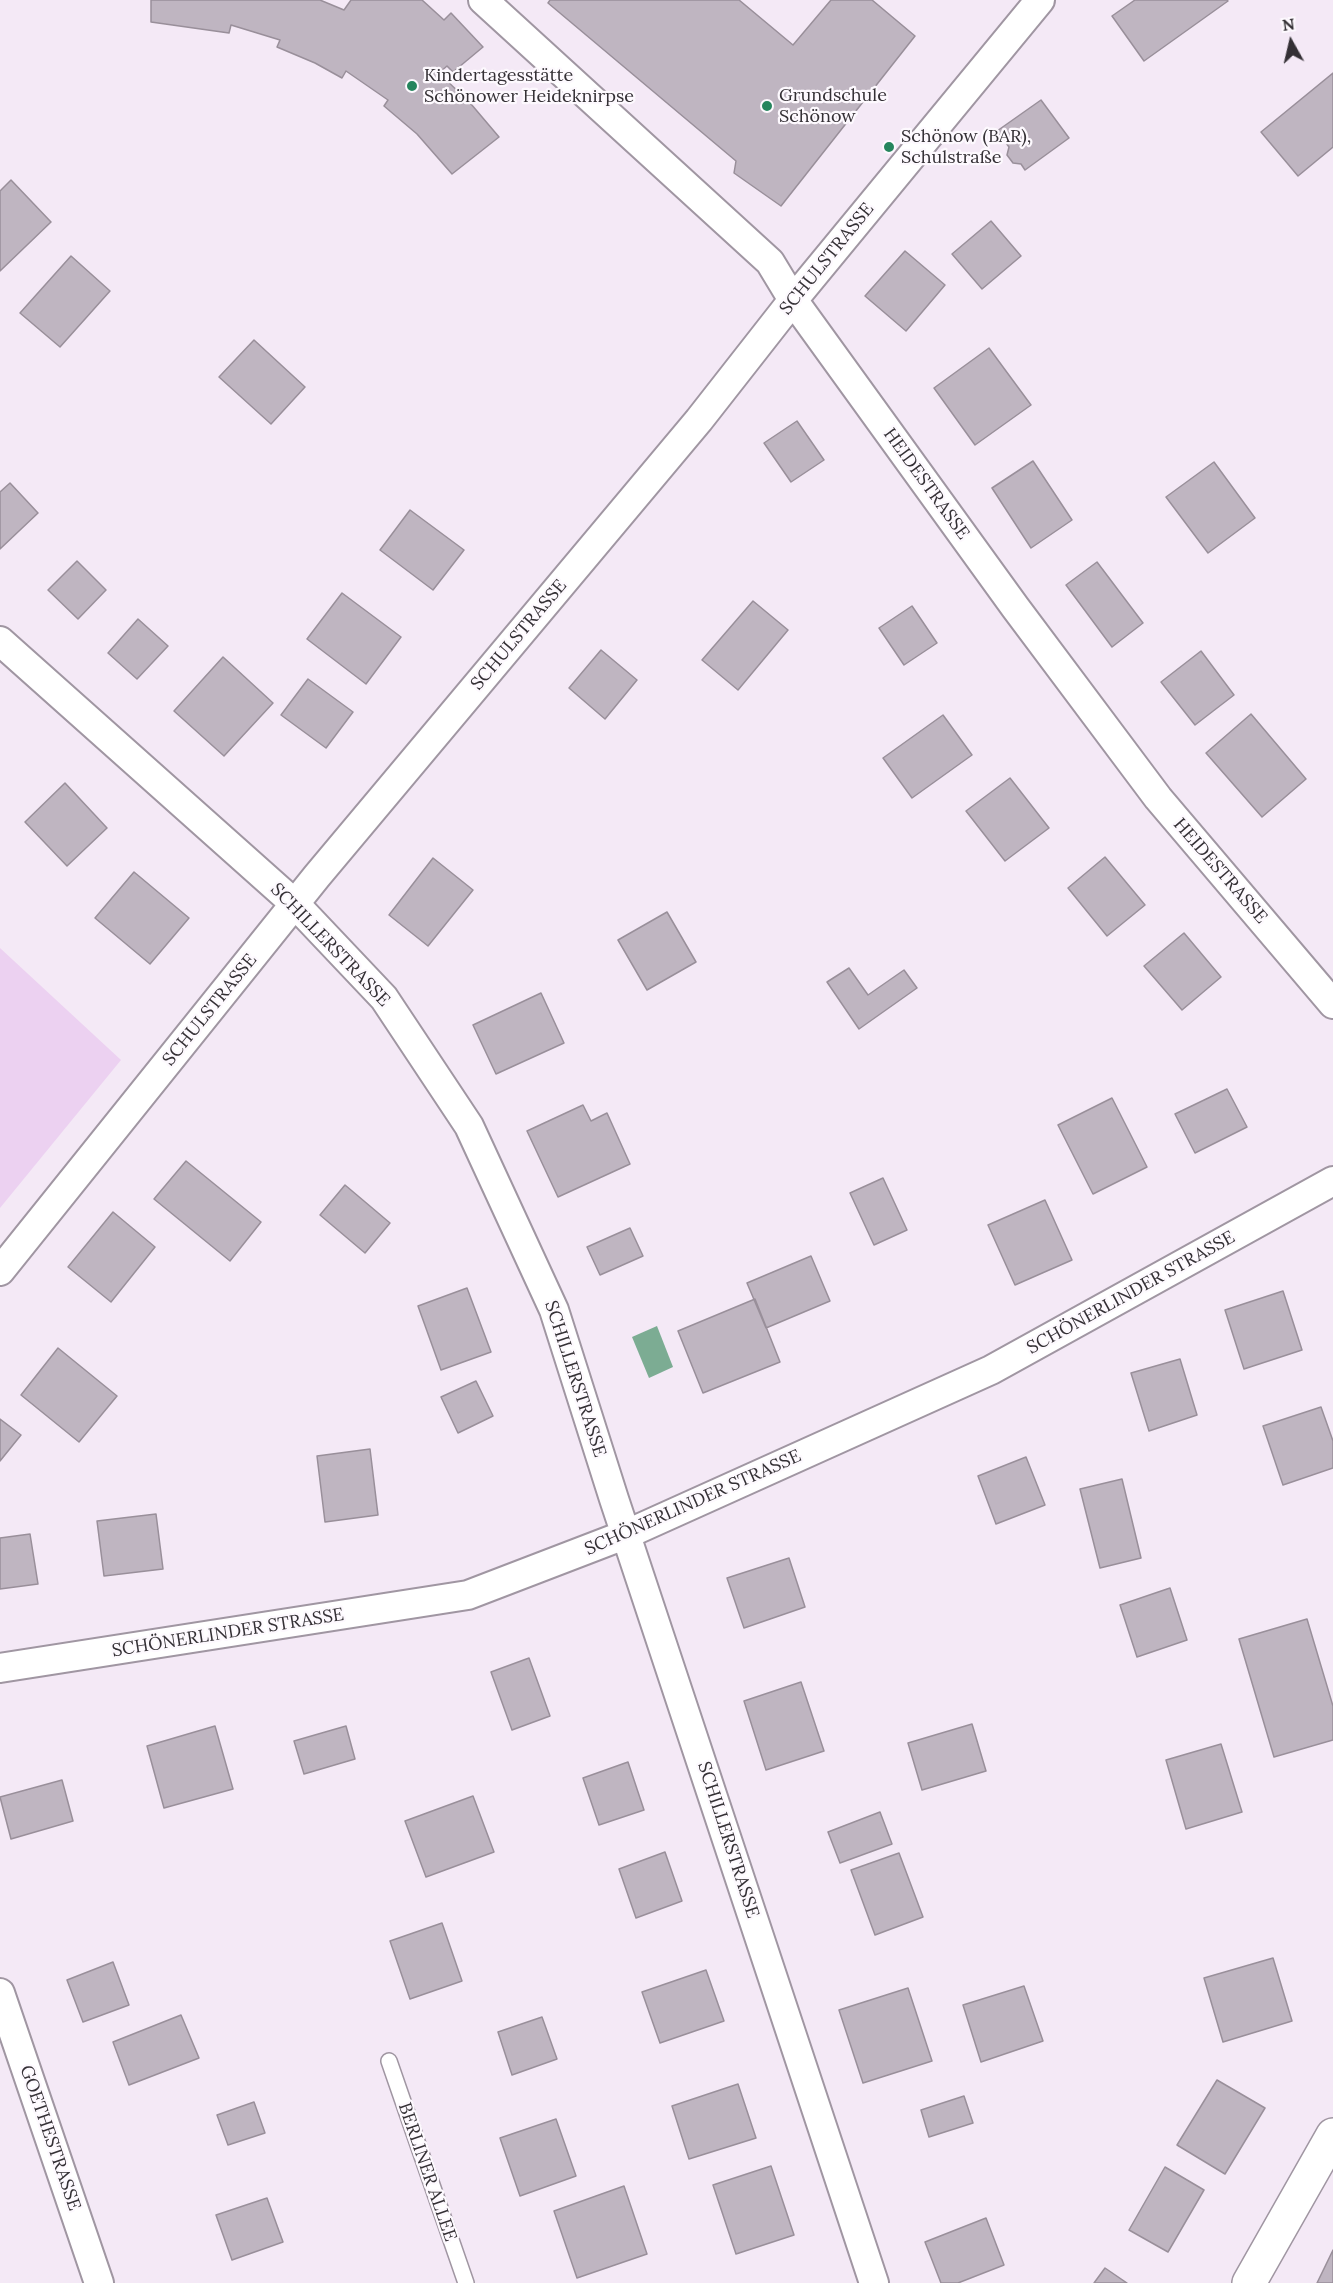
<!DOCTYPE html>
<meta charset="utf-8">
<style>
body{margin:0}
#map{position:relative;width:1333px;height:2283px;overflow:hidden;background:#f4e9f6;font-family:Lora,serif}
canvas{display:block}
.north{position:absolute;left:1261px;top:12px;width:60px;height:60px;-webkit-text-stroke:4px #fdf9fe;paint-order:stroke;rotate:352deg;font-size:16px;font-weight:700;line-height:24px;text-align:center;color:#343035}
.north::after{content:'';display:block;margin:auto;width:21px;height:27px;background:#343035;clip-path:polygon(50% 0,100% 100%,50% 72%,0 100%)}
</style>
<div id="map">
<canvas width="1333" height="2283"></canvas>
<div class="north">N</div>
</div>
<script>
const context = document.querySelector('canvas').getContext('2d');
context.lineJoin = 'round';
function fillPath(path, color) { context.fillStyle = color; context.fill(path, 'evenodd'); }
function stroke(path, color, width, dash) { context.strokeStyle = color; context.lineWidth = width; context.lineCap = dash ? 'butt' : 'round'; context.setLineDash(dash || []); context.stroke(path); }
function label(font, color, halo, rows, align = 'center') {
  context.font = font + ' Lora,serif'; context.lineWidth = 4.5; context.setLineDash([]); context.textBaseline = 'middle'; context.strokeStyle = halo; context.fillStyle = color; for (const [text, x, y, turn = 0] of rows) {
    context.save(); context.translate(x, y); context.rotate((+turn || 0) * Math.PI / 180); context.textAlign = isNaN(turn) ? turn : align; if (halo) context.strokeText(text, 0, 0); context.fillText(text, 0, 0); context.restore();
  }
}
const green = new Path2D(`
 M0 948 121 1060 0 1208Z`);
const water = new Path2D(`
 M657 1326 673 1367 649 1378 632 1337Z`);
const building = new Path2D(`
 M151 0H320L344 10 351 0H422L444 20 451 13 483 47 453 72 447 66 439 73 471 104 499 137 452 174 417 134 384 106 388 100 346 71 342 78 315 63 277 47 280 40 231 25 229 33 151 22Z
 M550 0H739L793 45 831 0H872L915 36 781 206 734 173 736 161 548 3Z
 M1135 0H1227L1228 1 1144 61 1112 16Z
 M1333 73V147L1298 176 1261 132Z
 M1041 100 1069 138 1025 170 1021 164 1013 163 1007 155 1009 147 997 131Z
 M11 180 51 222 0 271V191Z
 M991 221 1021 256 982 289 952 254Z
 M905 251 945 285 906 331 865 296Z
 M71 256 110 291 60 347 20 313Z
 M254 340 305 387 271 424 219 377Z
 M989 348 1031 405 975 445 934 388Z
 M797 421 824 460 791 482 764 443Z
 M1033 461 1072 520 1031 548 992 488Z
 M1214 462 1255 518 1208 553 1166 497Z
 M10 483 38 513 0 549V492Z
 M410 510 464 550 433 590 380 550Z
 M77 561 106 590 78 619 48 590Z
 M1097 562 1143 623 1112 647 1066 585Z
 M342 593 401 637 366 684 307 639Z
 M753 601 788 630 738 690 702 660Z
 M912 606 937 643 904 665 879 628Z
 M138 619 168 646 137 679 108 653Z
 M601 650 637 680 605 719 569 688Z
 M1201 651 1234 695 1195 725 1161 682Z
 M223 657 273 703 224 756 174 711Z
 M308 679 353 712 326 748 281 715Z
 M1251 714 1306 779 1262 817 1206 753Z
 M943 715 972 755 912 798 883 758Z
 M1010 778 1049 828 1005 861 966 811Z
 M65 783 107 828 67 866 25 822Z
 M1105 857 1145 905 1107 936 1068 888Z
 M433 858 473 890 428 946 389 915Z
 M134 872 189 918 150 964 95 918Z
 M667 912 696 962 647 990 618 940Z
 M1184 933 1221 977 1182 1010 1144 966Z
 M849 968 868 995 904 970 917 988 859 1029 827 982Z
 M541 993 564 1043 496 1074 473 1025Z
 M1227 1089 1247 1127 1195 1153 1175 1114Z
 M1112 1098 1147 1167 1093 1194 1058 1125Z
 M583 1105 591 1121 607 1113 630 1164 558 1197 527 1131Z
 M186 1161 261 1222 230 1261 154 1199Z
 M883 1178 907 1230 874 1245 850 1193Z
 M345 1185 390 1223 365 1253 320 1215Z
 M1045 1200 1072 1260 1015 1285 988 1225Z
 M113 1212 155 1247 111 1302 68 1267Z
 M630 1228 643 1256 600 1275 587 1247Z
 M811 1256 830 1301 766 1328 747 1283Z
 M467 1288 491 1352 441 1370 418 1306Z
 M1283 1291 1302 1350 1244 1369 1225 1310Z
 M755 1299 780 1362 703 1393 678 1331Z
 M58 1348 117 1396 79 1442 21 1395Z
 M1180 1359 1197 1415 1149 1431 1131 1373Z
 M476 1381 493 1416 458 1433 441 1397Z
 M1321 1407 1333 1441V1468L1283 1485 1263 1426Z
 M0 1419 21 1435 0 1461Z
 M370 1449 378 1515 325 1522 317 1456Z
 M1026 1457 1045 1505 996 1524 978 1476Z
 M1122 1479 1141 1558 1100 1568 1080 1489Z
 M156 1514 163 1569 104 1576 97 1521Z
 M30 1534 38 1584 0 1589V1538Z
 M789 1558 805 1607 744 1628 727 1578Z
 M1170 1588 1187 1640 1137 1657 1120 1605Z
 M1307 1619 1333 1706V1740L1274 1757 1239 1639Z
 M529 1658 550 1716 512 1730 491 1672Z
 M801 1682 824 1751 766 1770 744 1701Z
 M972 1724 986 1771 922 1790 908 1743Z
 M215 1726 233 1789 164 1808 147 1746Z
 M346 1726 355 1759 304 1774 294 1741Z
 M1221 1744 1242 1812 1186 1829 1166 1760Z
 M628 1762 644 1810 599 1825 583 1778Z
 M62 1780 73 1821 11 1839 0 1797Z
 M473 1796 494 1852 426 1877 405 1821Z
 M880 1812 892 1844 840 1863 828 1832Z
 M665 1852 682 1901 636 1918 619 1869Z
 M899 1853 923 1917 875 1935 851 1870Z
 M442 1923 462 1981 410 1999 390 1941Z
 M1273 1958 1292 2021 1223 2042 1204 1978Z
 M113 1962 129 2005 83 2022 67 1980Z
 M706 1970 724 2021 660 2043 642 1992Z
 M1024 1986 1043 2041 981 2062 963 2005Z
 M908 1988 932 2061 863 2083 839 2010Z
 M181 2015 199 2058 129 2085 113 2042Z
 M542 2017 557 2059 512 2075 498 2032Z
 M1217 2080 1265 2108 1225 2174 1177 2145Z
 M738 2084 756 2138 689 2159 672 2106Z
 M964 2096 973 2123 929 2137 921 2110Z
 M254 2102 265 2133 228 2145 217 2115Z
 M556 2119 576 2176 520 2196 500 2138Z
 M771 2166 794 2235 736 2254 713 2185Z
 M1165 2167 1204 2190 1168 2252 1129 2230Z
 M624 2186 647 2254 577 2278 554 2211Z
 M267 2198 283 2242 232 2260 216 2215Z
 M986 2218 1004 2265 958 2283H941L925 2242Z
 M1333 2250V2283H1317Z
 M1105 2268 1127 2283H1094Z`);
const lane = new Path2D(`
 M389 2061 466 2283`);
const street = new Path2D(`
 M483 0 770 262 793 300 1015 607 1158 798 1333 1004
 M0 641 295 904 384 998 469 1126 554 1310 614 1499 874 2283
 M0 1271 317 876 699 420 793 300 1040 0
 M0 1668 468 1595 627 1534 991 1370 1333 1181
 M0 1993 99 2283`);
const secondary = new Path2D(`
 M1249 2283 1333 2135`);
const markers = [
 [412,86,6,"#25855d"],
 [767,106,6,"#25855d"],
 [889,147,6,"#25855d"]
];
const poiNames = [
 ["Kindertagesstätte",424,76],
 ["Schönower Heideknirpse",424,97],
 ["Grundschule",779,96],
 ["Schönow",779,117],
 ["Schönow (BAR),",901,137],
 ["Schulstraße",901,158]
];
const streetNames = [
 ["SCHULSTRASSE",827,259,-51],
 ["HEIDESTRASSE",926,484,54],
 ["SCHULSTRASSE",519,635,-50],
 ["HEIDESTRASSE",1220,871,49],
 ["SCHILLERSTRASSE",330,945,46],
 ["SCHULSTRASSE",210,1010,-51],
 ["SCHÖNERLINDER STRASSE",1131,1293,-29],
 ["SCHILLERSTRASSE",575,1379,72],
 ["SCHÖNERLINDER STRASSE",693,1503,-24],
 ["SCHÖNERLINDER STRASSE",228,1633,-9],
 ["SCHILLERSTRASSE",728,1840,72],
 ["GOETHESTRASSE",50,2138,71],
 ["BERLINER ALLEE",427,2172,71]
];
fillPath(green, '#ecd1f1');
fillPath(water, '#7cac93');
fillPath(building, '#bfb5c1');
stroke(building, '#998f9a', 1.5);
stroke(lane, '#a096a2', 18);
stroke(street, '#a096a2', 32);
stroke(secondary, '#a096a2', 36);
stroke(lane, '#fff', 15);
stroke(street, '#fff', 28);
stroke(secondary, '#fff', 33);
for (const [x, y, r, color] of markers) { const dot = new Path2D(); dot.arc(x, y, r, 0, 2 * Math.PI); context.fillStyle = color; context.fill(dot); stroke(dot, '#fdf9fe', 2); }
label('18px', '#343035', '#fdf9fe', poiNames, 'left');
label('18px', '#343035', '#fdf9fe', streetNames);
</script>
